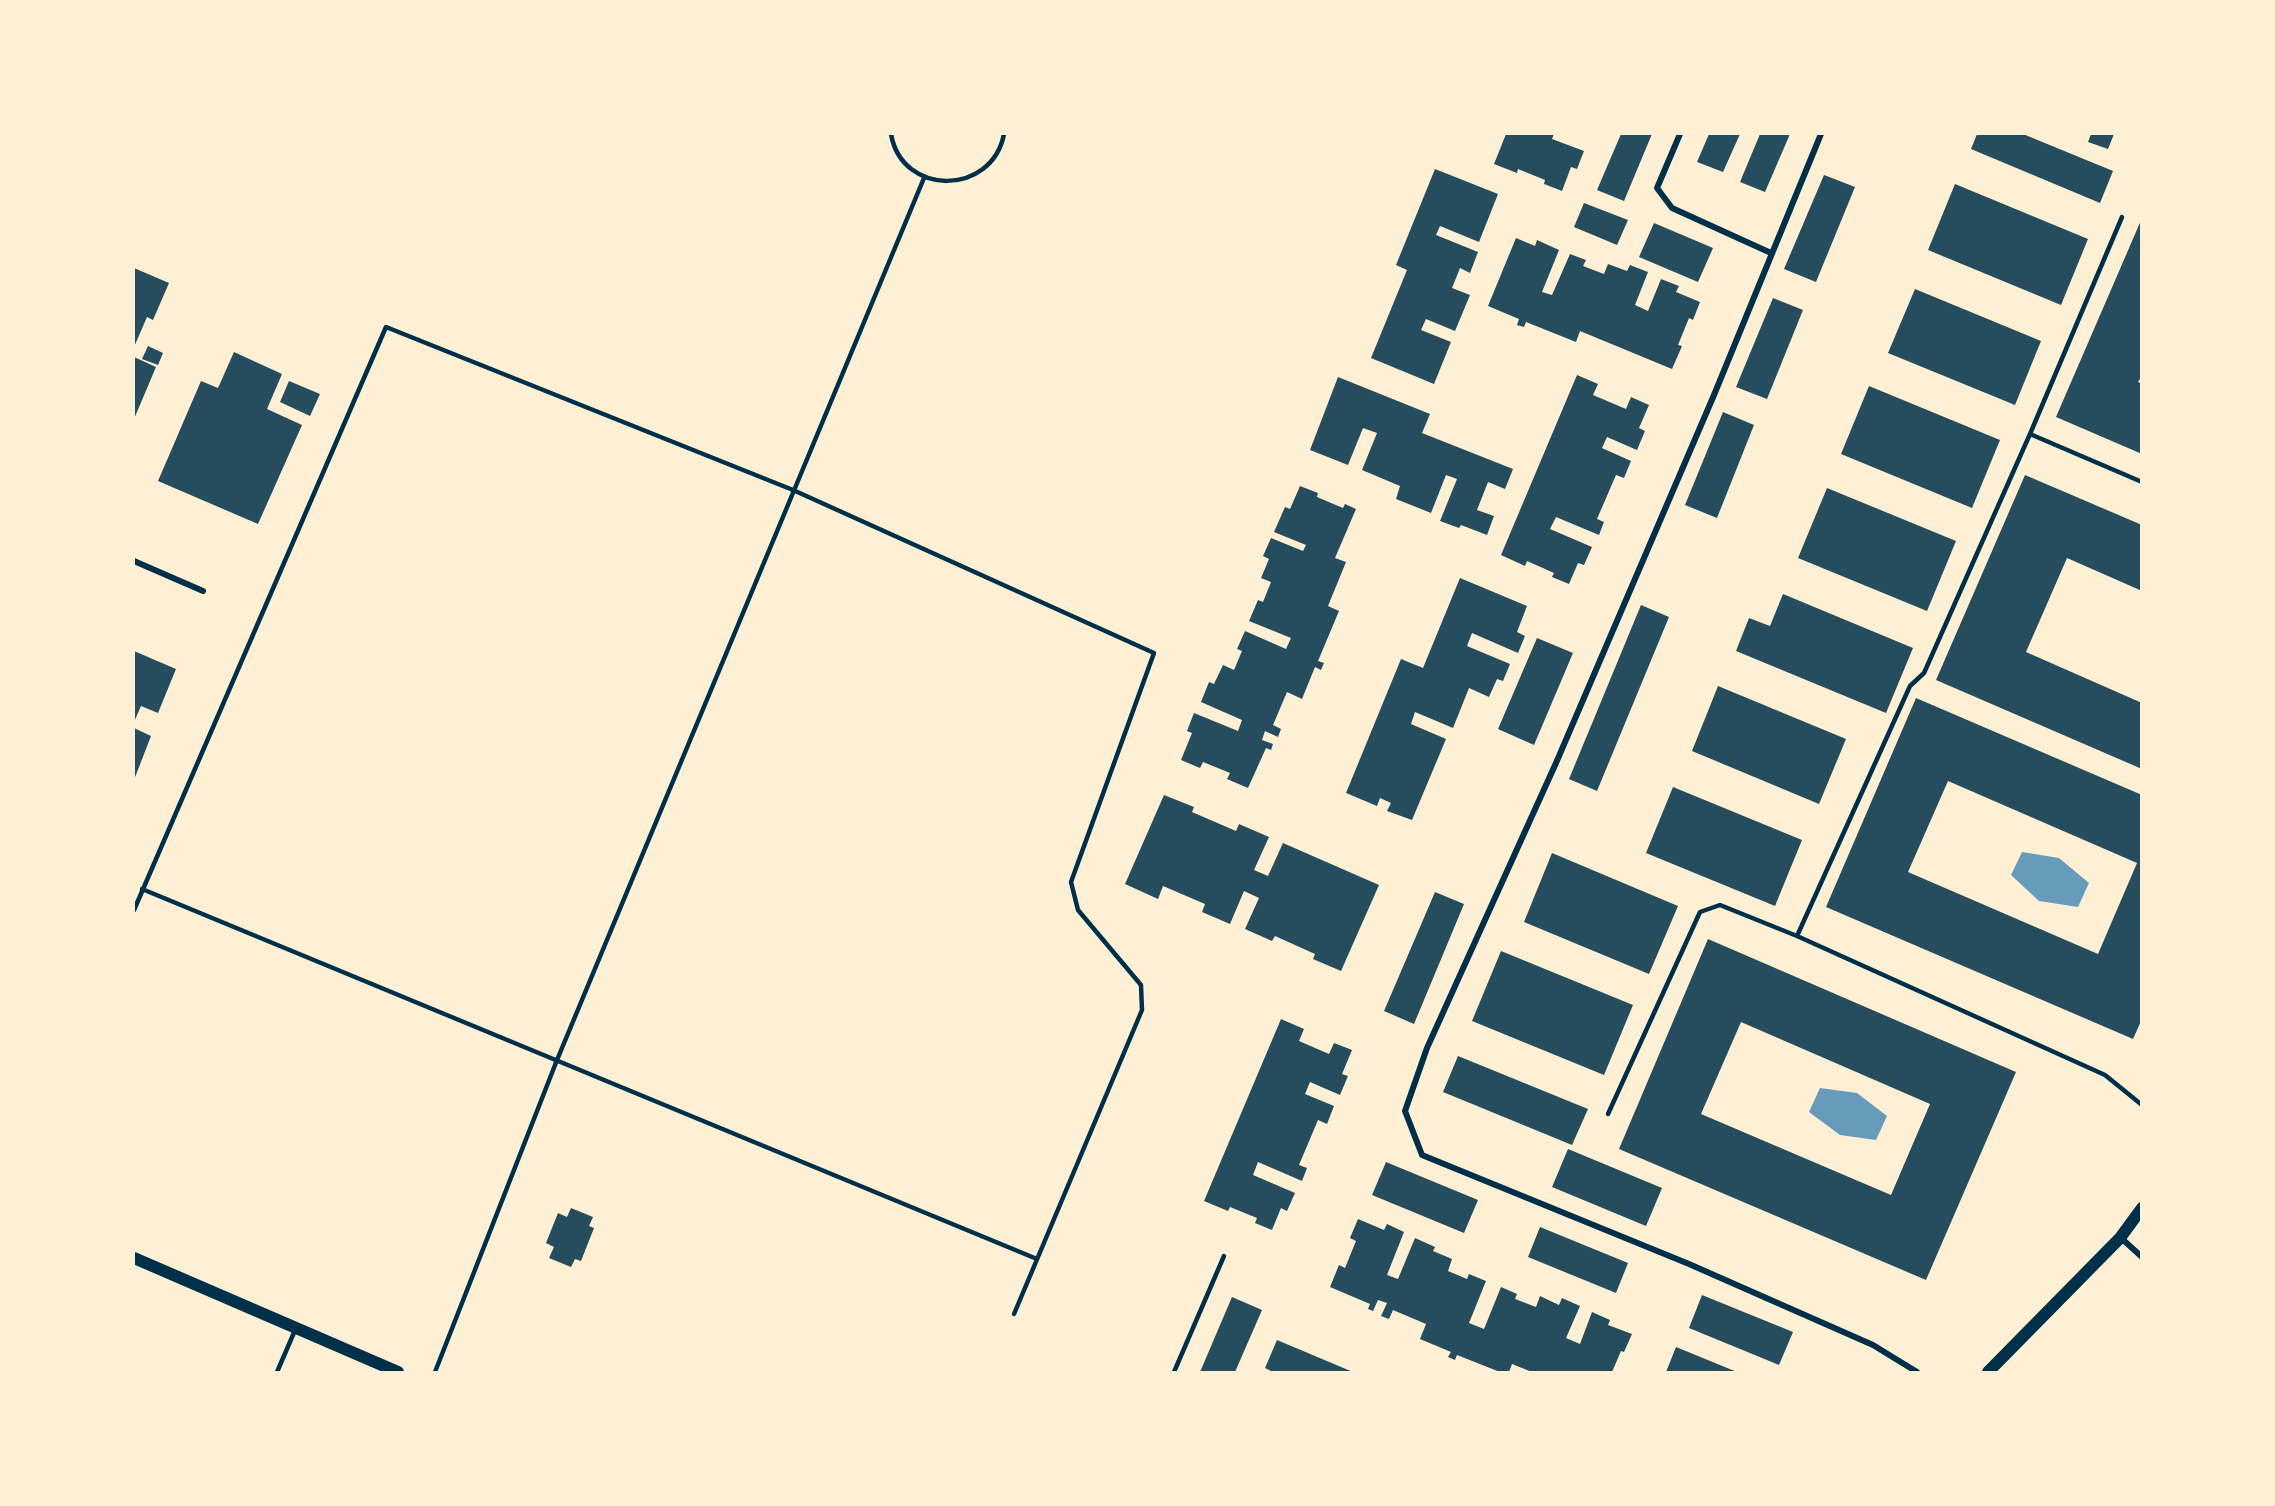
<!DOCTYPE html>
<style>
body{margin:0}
#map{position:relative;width:2275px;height:1506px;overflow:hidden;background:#fdf0d5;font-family:"Alegreya Sans",sans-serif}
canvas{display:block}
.frame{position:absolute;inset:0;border:135px solid #fdf0d5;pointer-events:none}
</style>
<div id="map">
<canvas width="2275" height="1506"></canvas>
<div class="frame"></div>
</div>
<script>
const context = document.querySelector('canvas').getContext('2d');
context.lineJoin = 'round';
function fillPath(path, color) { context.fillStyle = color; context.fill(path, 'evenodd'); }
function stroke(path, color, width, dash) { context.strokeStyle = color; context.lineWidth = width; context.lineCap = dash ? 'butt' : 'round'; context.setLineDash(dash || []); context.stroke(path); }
const water = new Path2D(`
 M2022 852 2059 858 2089 883 2078 907 2039 901 2011 875Z
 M1820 1088 1857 1093 1887 1116 1876 1140 1840 1135 1809 1112Z`);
const building = new Path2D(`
 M1506 134H1554L1552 139 1584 151 1577 169 1571 167 1562 191 1544 184 1545 180 1518 169 1517 173 1494 164Z
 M1621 134H1652L1624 201 1597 190Z
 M1709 134H1740L1723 172 1697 162Z
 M1760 134H1790L1765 192 1740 182Z
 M1977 134H2023L2113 171 2100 203 1971 149Z
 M2091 134H2114L2108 149 2088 142Z
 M1435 169 1498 194 1479 242 1440 226 1436 235 1478 252 1470 273 1460 268 1452 288 1470 295 1455 331 1426 319 1421 330 1451 342 1434 384 1371 358 1407 270 1396 265Z
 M1824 175 1855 187 1816 282 1784 269Z
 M1955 184 2088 239 2061 305 1928 250Z
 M1584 203 1628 220 1617 245 1574 227Z
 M2142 218V375L2138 382 2142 384V454L2056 417Z
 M1654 223 1713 248 1698 282 1639 257Z
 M1516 238 1535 246 1537 240 1559 250 1542 292 1552 295 1570 254 1586 260 1583 266 1604 274 1608 264 1627 271 1630 265 1648 272 1635 305 1648 311 1661 279 1679 286 1676 292 1700 302 1693 320 1689 318 1678 345 1682 346 1672 369 1580 331 1576 342 1526 322 1524 327 1517 325 1519 319 1488 306Z
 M134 268 169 283 153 320 147 317 134 347Z
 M1915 289 2041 341 2015 405 1888 353Z
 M1773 298 1803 310 1767 399 1736 387Z
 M148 346 163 353 158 365 142 359Z
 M234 352 282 374 267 409 302 425 258 524 158 481 201 381 218 388Z
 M134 357 156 367 134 419Z
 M1577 375 1598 384 1593 395 1626 409 1631 397 1649 405 1639 428 1645 431 1637 450 1607 437 1602 448 1631 461 1624 478 1616 475 1597 519 1604 522 1599 535 1556 517 1550 529 1592 547 1584 565 1578 563 1569 584 1552 577 1554 573 1527 561 1525 566 1501 555Z
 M1338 377 1430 414 1422 433 1513 469 1505 489 1488 482 1477 510 1494 516 1487 535 1461 525 1459 528 1440 521 1457 479 1446 475 1431 513 1396 499 1400 486 1362 470 1377 433 1363 428 1348 465 1310 450Z
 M289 381 320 394 310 416 280 402Z
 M1869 386 2000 440 1972 508 1841 454Z
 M1723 412 1754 425 1717 518 1685 505Z
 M2025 475 2142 525V591L2067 558 2026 652 2142 703V769L1936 680Z
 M1300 486 1318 493 1317 497 1343 508 1345 504 1356 509 1335 558 1346 562 1328 606 1339 611 1318 661 1324 663 1321 670 1315 667 1302 699 1287 692 1273 725 1281 729 1278 737 1265 731 1262 740 1273 744 1271 750 1266 748 1248 788 1227 779 1230 773 1203 762 1200 768 1181 760 1192 733 1187 731 1194 713 1238 731 1242 720 1201 702 1209 682 1214 684 1223 665 1234 670 1242 651 1237 649 1245 631 1286 649 1291 638 1249 621 1258 600 1263 602 1271 582 1261 578 1269 559 1263 556 1271 538 1303 551 1306 545 1274 532 1285 507 1290 509Z
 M1827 488 1956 541 1927 611 1798 558Z
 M1460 578 1527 606 1517 632 1525 636 1518 653 1472 633 1467 646 1510 664 1503 681 1497 679 1489 697 1469 688 1453 728 1415 712 1411 724 1446 739 1412 820 1387 811 1391 803 1380 798 1377 806 1346 793 1401 659 1423 668Z
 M1783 594 1913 648 1886 713 1736 651 1749 618 1770 626Z
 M1641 605 1669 617 1597 791 1569 779Z
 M1537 638 1573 653 1534 745 1498 729Z
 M134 651 176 669 158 713 141 706 134 722Z
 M1718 686 1846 739 1819 804 1692 751Z
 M1916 698 2142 795V1019L2133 1039 1826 907ZM1948 781 2137 863 2098 954 1908 872Z
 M134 728 151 736 134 780Z
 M1673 787 1802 840 1775 906 1646 853Z
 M1164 795 1194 807 1192 812 1236 831 1239 824 1269 837 1254 870 1268 876 1283 843 1379 885 1341 971 1313 959 1315 954 1275 936 1272 941 1245 929 1259 898 1244 891 1230 924 1202 912 1205 904 1163 886 1158 899 1125 884Z
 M1552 853 1678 906 1649 974 1524 922Z
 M1435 892 1464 904 1414 1024 1384 1011Z
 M1708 939 2016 1072 1926 1280 1619 1149ZM1741 1022 1930 1104 1891 1195 1701 1114Z
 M1501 951 1633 1005 1604 1075 1472 1021Z
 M1281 1019 1304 1029 1299 1041 1329 1054 1334 1043 1352 1050 1342 1074 1348 1076 1340 1095 1310 1082 1305 1094 1334 1106 1327 1124 1318 1120 1299 1165 1307 1168 1302 1181 1258 1162 1253 1175 1295 1193 1287 1211 1281 1208 1272 1230 1255 1223 1257 1218 1230 1207 1228 1211 1204 1201Z
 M1458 1056 1588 1109 1572 1145 1443 1092Z
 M1568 1149 1662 1188 1646 1226 1552 1187Z
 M1386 1162 1478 1200 1464 1233 1372 1195Z
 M571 1208 593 1217 589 1226 594 1228 581 1261 575 1259 571 1267 549 1258 554 1247 546 1243 558 1213 567 1217Z
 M1358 1219 1384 1230 1387 1224 1404 1232 1387 1275 1398 1279 1415 1238 1435 1247 1433 1251 1452 1259 1448 1271 1467 1279 1469 1274 1486 1281 1469 1323 1484 1329 1501 1287 1517 1294 1515 1299 1536 1307 1540 1296 1559 1305 1562 1298 1580 1306 1566 1338 1580 1344 1592 1312 1610 1320 1608 1325 1632 1334 1624 1352 1621 1351 1612 1372H1532L1512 1364 1509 1372H1500L1457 1355 1455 1360 1448 1357 1451 1352 1420 1339 1426 1324 1393 1310 1389 1319 1381 1316 1387 1303 1378 1300 1373 1311 1368 1309 1370 1304 1330 1287 1339 1265 1345 1268 1356 1241 1350 1238Z
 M1540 1227 1628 1263 1616 1293 1528 1257Z
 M1702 1295 1793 1332 1779 1365 1689 1328Z
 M1232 1297 1262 1310 1235 1372H1200Z
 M1277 1340 1353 1372H1271V1371L1265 1368Z
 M1676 1347 1737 1372H1666Z`);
const service = new Path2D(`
 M891 134C902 197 992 196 1004 134
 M2030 434 2122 217
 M2142 482 2030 434 1924 673 1910 686 1797 936 2105 1075 2142 1105
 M142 889 1037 1259
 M134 910 386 327 793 490 1154 653 1071 882 1078 910 1141 985 1142 1010 1014 1314
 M1608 1114 1700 912 1720 905 1797 936
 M277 1372 296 1328
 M435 1372 557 1060 924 178
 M1174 1372 1224 1256`);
const minor = new Path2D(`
 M1680 134 1657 188 1672 208 1771 253
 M1821 134 1714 395 1556 763 1427 1048 1405 1111 1422 1155 1689 1264 1873 1345 1917 1372
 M134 561 203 591
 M2121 1238 2142 1257`);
const secondary = new Path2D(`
 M134 1258 398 1372
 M1988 1372 2120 1238 2142 1208`);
fillPath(water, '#669bbc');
fillPath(building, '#264d5e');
stroke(service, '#003049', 4.5);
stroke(minor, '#003049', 6);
stroke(secondary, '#003049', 12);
</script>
